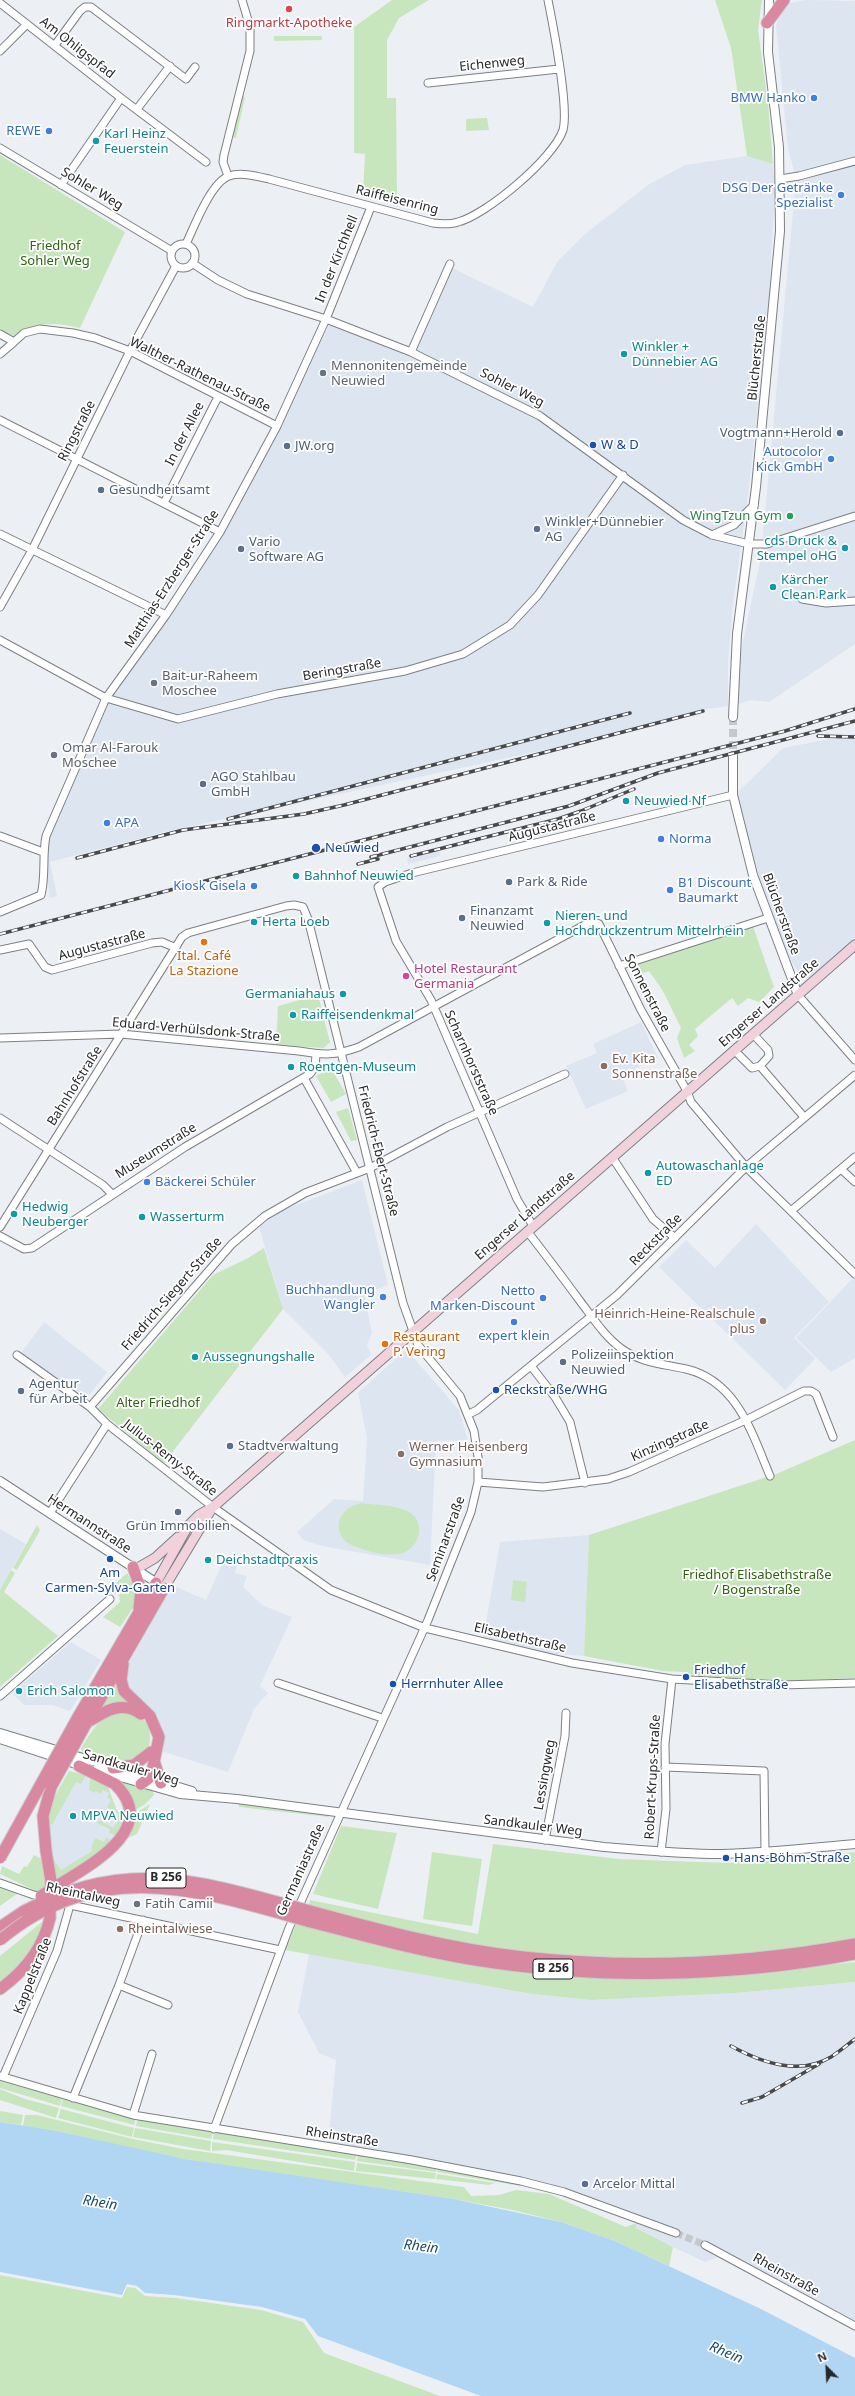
<!DOCTYPE html>
<meta charset="utf-8">
<style>
body{margin:0}
#map{position:relative;width:855px;height:2396px;overflow:hidden;background:#ecf0f5;font-family:"Noto Sans",sans-serif}
canvas{display:block}
.north{position:absolute;left:807px;top:2348px;width:40px;height:40px;-webkit-text-stroke:3px #fff;paint-order:stroke;rotate:336deg;font-size:11px;font-weight:700;line-height:16px;text-align:center;color:#27282a}
.north::after{content:'';display:block;margin:auto;width:14px;height:18px;background:#27282a;clip-path:polygon(50% 0,100% 100%,50% 72%,0 100%)}
</style>
<div id="map">
<canvas width="855" height="2396"></canvas>
<div class="north">N</div>
</div>
<script>
const context = document.querySelector('canvas').getContext('2d');
context.lineJoin = 'round';
function fillPath(path, color) { context.fillStyle = color; context.fill(path, 'evenodd'); }
function stroke(path, color, width, dash) { context.strokeStyle = color; context.lineWidth = width; context.lineCap = dash ? 'butt' : 'round'; context.setLineDash(dash || []); context.stroke(path); }
function label(font, color, halo, rows, align = 'center') {
  context.font = font + ' "Noto Sans",sans-serif'; context.lineWidth = 3.5; context.setLineDash([]); context.textBaseline = 'middle'; context.strokeStyle = halo; context.fillStyle = color; for (const [text, x, y, turn = 0] of rows) {
    context.save(); context.translate(x, y); context.rotate((+turn || 0) * Math.PI / 180); context.textAlign = isNaN(turn) ? turn : align; if (halo) context.strokeText(text, 0, 0); context.fillText(text, 0, 0); context.restore();
  }
}
const built = new Path2D(`
 M805 0 855 1V644L769 702 750 700 736 705 740 656 761 556 796 179 788 148 776 25 785 4Z
 M747 156 773 164 775 190 768 314 748 495 733 604 728 662V706L700 710 595 739 535 752 164 832 50 862 57 896 50 898 43 852 106 698 220 532 331 322 414 355 452 268 533 307 557 262 585 234 648 185 685 165Z
 M855 734V940L809 978 802 979 774 931 736 794 783 748Z
 M439 850 440 856 408 864 407 858Z
 M641 1022 658 1058 621 1075 628 1091 586 1109 566 1066 597 1053 593 1044Z
 M362 1180 388 1285 364 1294 372 1333 367 1345 371 1355 345 1377 329 1355 283 1309 259 1227 283 1210Z
 M756 1224 829 1302 794 1338 815 1359 785 1390 659 1267 686 1240 715 1268Z
 M853 1278 855 1281V1358L831 1372 796 1338Z
 M44 1322 107 1372 87 1398 21 1353Z
 M406 1349 459 1410 468 1440 436 1441 430 1565 322 1546 303 1540 297 1532 334 1499 363 1501 367 1438 358 1393Z
 M0 1529 26 1544 0 1590Z
 M589 1535 584 1656 548 1653 483 1640 500 1542Z
 M224 1560 237 1565 235 1573 247 1576 243 1587 262 1605 292 1617 260 1686 268 1693 254 1709 228 1772 161 1751 162 1742 125 1685 126 1669 172 1585 206 1600Z
 M71 1642 101 1660 70 1711 52 1705H24L12 1693Z
 M69 1771 90 1777 108 1787 117 1811 125 1816 118 1836 56 1881 48 1822 56 1794Z
 M309 1954 532 1994 591 2000 736 1993 855 1982V2328L721 2256 705 2262 673 2247 636 2228 635 2213 593 2198 552 2186 444 2163 328 2144 336 2060 319 2053 298 2012Z`);
const green = new Path2D(`
 M392 0H429L399 18 387 40V98H396L397 196 363 193 365 154 354 153V27Z
 M715 0H762L758 30 768 103 773 164 747 156 731 48Z
 M274 36H322V40L274 41Z
 M242 96 245 97 236 138 232 137Z
 M487 118 489 130 466 131V119Z
 M0 155 125 232 80 328C56 322 35 321 14 336L0 330Z
 M753 926 774 987 759 1002 748 998 738 1006 732 998 695 1029 698 1036 689 1045 695 1051 684 1058 677 1038 681 1028 663 991 649 971 641 974 637 970 635 963Z
 M318 995 330 1042 324 1048 276 1045 278 1006Z
 M331 1068 346 1094 331 1102 316 1076Z
 M348 1108 357 1140 351 1141 336 1112Z
 M264 1248 283 1309 164 1463 98 1409 213 1275 248 1258Z
 M855 1440V1678L781 1681 696 1676 684 1672 663 1671 584 1656 589 1535 776 1474Z
 M362 1503C375 1505 394 1505 407 1511 425 1519 422 1544 405 1552 390 1559 360 1550 346 1542 330 1526 342 1506 362 1503Z
 M37 1525 40 1530 38 1534 17 1570 13 1568Z
 M11 1570 15 1573 4 1592 58 1636 0 1687V1590Z
 M127 1573 134 1587 114 1594 111 1588Z
 M513 1580 527 1582 525 1602 511 1600Z
 M138 1589 135 1605 120 1627 103 1617 120 1602 119 1594Z
 M118 1679 121 1694 131 1703 99 1713Z
 M122 1710C128 1712 140 1715 144 1720 153 1729 153 1756 137 1760 118 1764 102 1759 83 1756L81 1748C94 1728 98 1718 122 1710Z
 M69 1771 86 1775 81 1784 76 1782 52 1825 48 1822 51 1803Z
 M90 1777 108 1787 117 1811 125 1816 118 1836 109 1833 110 1829 96 1823 99 1820 113 1828 118 1822V1813L107 1807 111 1800 107 1798 109 1793 103 1790 100 1794 96 1791 94 1793 89 1790Z
 M113 1778 152 1789 154 1795 144 1805 133 1811Z
 M239 1803 325 1814 329 1817 239 1807Z
 M150 1804 137 1834 126 1839 133 1823V1815Z
 M341 1826 397 1833 378 1909 313 1894Z
 M106 1837 114 1842 56 1881 51 1856 61 1870 92 1851 91 1848 95 1838 104 1842Z
 M493 1844 619 1859 728 1863 855 1852V1940C807 1946 759 1953 711 1956 597 1964 481 1951 371 1923 356 1919 317 1912 309 1905L310 1900 478 1934Z
 M432 1852 482 1859 472 1926 423 1919Z
 M34 1855 42 1859 47 1886 38 1892 0 1874 2 1866 19 1874 24 1866 27 1867Z
 M0 1887 18 1893 0 1906Z
 M43 1921C38 1947 20 1967 0 1983V1956Z
 M297 1922 436 1956 797 1968 855 1962V1982L736 1993 591 2000 532 1994 285 1950Z
 M0 2081 62 2098 60 2106 0 2088Z
 M0 2089 25 2099 59 2108 56 2118 0 2100Z
 M63 2099 136 2118 134 2125 61 2106Z
 M61 2109 134 2128 132 2137 58 2118Z
 M0 2111 23 2115 21 2125 0 2122Z
 M25 2115H37L133 2139 183 2149 464 2187 471 2196 499 2195 516 2190 549 2194 626 2227 636 2223V2228L673 2247 669 2266 615 2241 561 2222 512 2210 454 2199 213 2164 147 2152 52 2130 23 2126Z
 M138 2118 213 2132 211 2139 136 2126Z
 M135 2128 211 2141 210 2151 133 2137Z
 M214 2132 357 2154 355 2160 213 2139Z
 M212 2142 355 2162 354 2171 226 2150 212 2151Z
 M358 2154 437 2167 436 2172 357 2161Z
 M357 2163 436 2173 435 2179 356 2171Z
 M438 2167 539 2188V2189L437 2172Z
 M437 2174 495 2183 489 2185 436 2179Z
 M0 2275 122 2298 127 2287 135 2288 145 2296 176 2298 261 2310 303 2322 324 2353 440 2396H0Z`);
const water = new Path2D(`
 M0 2122 52 2130 185 2159 454 2199 561 2222 615 2241 761 2309 855 2358V2396H481L318 2336 305 2319 262 2307 174 2295 145 2293 137 2286 127 2284 122 2295 0 2272Z`);
const minorTunnel = new Path2D(`
 M676 2233 705 2245`);
const tertiaryTunnel = new Path2D(`
 M733 717V756`);
const minor = new Path2D(`
 M0 3 121 98 61 185
 M55 45 80 11 85 7H91L186 79 195 67
 M0 51 27 24
 M428 83 559 69
 M121 98 206 162
 M137 109 170 66
 M0 148 172 251
 M228 176 223 162 224 155 250 51V27L242 0
 M780 179 799 176 855 161
 M171 256a12 12 0 1 1 24 0a12 12 0 1 1-24 0Z
 M186 244C194 227 211 182 229 176 241 172 256 176 269 179L433 223C441 224 450 225 458 222 486 215 554 158 563 130 569 108 553 25 548 0
 M192 263 218 280 247 294 326 319 411 352 540 416 683 520 712 535 749 544H767L855 516
 M0 334 14 342 24 333 40 329 73 333 95 338 130 351 277 426
 M411 352 450 264
 M0 354 14 342
 M0 420 220 532
 M164 503 218 397
 M0 534 166 615
 M712 535 734 525 754 505
 M802 599 826 603 855 601
 M0 607 32 550 130 351 176 266
 M0 640 106 698 178 719 277 694 405 671 463 654 510 625 538 595 623 475
 M0 836 43 852
 M0 912 41 895C46 876 42 856 46 836L106 698 166 615 220 532 277 426 326 319 371 207
 M0 950 29 944 45 967 52 970 152 943 162 942 176 948
 M619 966 768 918
 M798 995 855 1060
 M753 1034 768 1050 769 1056 760 1066
 M0 1038 121 1034 299 1051C324 1055 334 1056 359 1047L592 921 599 924 641 1010 687 1091 691 1102 746 1167 855 1274
 M734 1050 752 1068 760 1066 804 1117
 M304 1078 357 1173
 M0 1118 103 1185 112 1194
 M612 1157 653 1219 675 1238
 M841 1169 855 1182
 M791 1211 855 1157
 M533 1226 517 1199 431 1000 396 941 378 887 385 882 412 873 733 795
 M0 1227 182 937 188 933 286 906 294 905 303 907 308 919 403 1303 418 1345 460 1396 474 1431 478 1457V1482L471 1512 428 1620 289 1928 214 2129
 M527 1231C545 1254 563 1278 580 1301 593 1318 605 1337 622 1349 641 1363 664 1364 686 1369 737 1381 752 1433 770 1476
 M0 1236 24 1249 32 1248 185 1147 310 1074 315 1067 316 1055
 M17 1355 90 1407 107 1424 213 1507 331 1590 425 1628 572 1663 672 1679 781 1685 855 1683
 M531 1366 555 1397 570 1422 585 1483
 M90 1407 232 1244 265 1216 305 1193 370 1168 447 1127 565 1074
 M469 1414 477 1410 617 1295 746 1167 855 1075
 M478 1482 543 1487 608 1479 629 1472 746 1420 804 1391H811L816 1394 833 1437
 M50 1513 107 1424
 M278 1683 382 1718
 M0 1696 110 1599
 M665 1767 764 1771 765 1852
 M545 1840 565 1736 566 1713
 M661 1852 666 1809 665 1744 672 1679
 M0 1883 45 1899
 M61 1903 280 1950
 M119 1985 168 2005
 M0 2076 133 2115 412 2160 521 2181 564 2192 676 2233
 M3 2077 57 1951 70 1905
 M73 2098 119 1985 143 1920
 M133 2115 152 2054
 M705 2245 855 2326`);
const tertiary = new Path2D(`
 M733 717 737 634 756 487 780 231 779 147 768 52 769 0
 M733 756V795L753 875 798 995
 M0 1481 160 1585
 M0 1733 192 1791
 M0 1739 85 1767
 M96 1770 180 1794 237 1799 604 1847C642 1850 681 1854 720 1854 765 1853 810 1848 855 1844`);
const secondary = new Path2D(`
 M136 1569 155 1558 178 1537
 M156 1583 188 1526 199 1515 213 1507 855 945
 M164 1588 211 1510`);
const trunk = new Path2D(`
 M767 23 784 0
 M133 1567 141 1590 139 1608
 M123 1664 121 1680 124 1691 150 1716 159 1737 152 1772 148 1779 141 1784
 M78 1717 156 1583
 M87 1722 164 1588
 M88 1722C105 1711 122 1700 141 1714
 M155 1764 161 1783
 M79 1766 115 1784
 M113 1768 134 1765 151 1752
 M46 1851 43 1816 51 1787
 M310 1911C380 1930 450 1949 523 1957 633 1969 747 1964 855 1944
 M307 1921C361 1935 415 1950 469 1959 596 1980 729 1978 855 1954
 M0 1927 24 1911
 M0 1989C25 1971 43 1948 50 1918`);
const rail = new Path2D(`
 M818 736 855 737
 M228 819 630 713
 M411 856 558 819 581 811 634 789
 M371 857 569 806 658 773 855 721
 M77 858 183 830 304 814 344 805 703 711
 M358 864 378 859
 M0 934 785 731 855 709
 M731 2046C760 2062 799 2076 831 2057 839 2052 847 2045 855 2039
 M742 2103 762 2097 819 2064`);
const trunkBridge = new Path2D(`
 M51 1787 87 1722
 M46 1851 51 1881 50 1918
 M0 1858 78 1717
 M41 1896C73 1873 166 1834 115 1784
 M24 1911C127 1855 204 1882 310 1911
 M0 1940C100 1857 197 1890 307 1921`);
const markers = [
 [289,9,4,"#e0444e"],
 [814,98,4,"#3f7fe0"],
 [49,131,4,"#3f7fe0"],
 [96,141,4,"#0f9aa8"],
 [841,195,4,"#3f7fe0"],
 [624,354,4,"#0f9aa8"],
 [323,373,4,"#6b7280"],
 [840,433,4,"#5c6f8a"],
 [593,445,4,"#1a4fb4"],
 [287,446,4,"#5c6f8a"],
 [831,459,4,"#3f7fe0"],
 [101,490,4,"#5c6f8a"],
 [790,516,4,"#2e9e5b"],
 [537,529,4,"#5c6f8a"],
 [845,548,4,"#0f9aa8"],
 [241,549,4,"#5c6f8a"],
 [773,587,4,"#0f9aa8"],
 [154,683,4,"#6b7280"],
 [54,755,4,"#6b7280"],
 [203,784,4,"#5c6f8a"],
 [626,801,4,"#0f9aa8"],
 [107,823,4,"#3f7fe0"],
 [661,839,4,"#3f7fe0"],
 [316,848,5,"#1a4fb4"],
 [296,876,4,"#0f9aa8"],
 [509,882,4,"#5c6f8a"],
 [254,886,4,"#3f7fe0"],
 [670,890,4,"#3f7fe0"],
 [462,918,4,"#5c6f8a"],
 [254,922,4,"#0f9aa8"],
 [547,923,4,"#0f9aa8"],
 [204,942,4,"#e8710a"],
 [406,976,4,"#d1479c"],
 [343,994,4,"#0f9aa8"],
 [293,1015,4,"#0f9aa8"],
 [604,1066,4,"#8d6e63"],
 [291,1067,4,"#0f9aa8"],
 [648,1173,4,"#0f9aa8"],
 [147,1182,4,"#3f7fe0"],
 [14,1214,4,"#0f9aa8"],
 [142,1217,4,"#0f9aa8"],
 [383,1297,4,"#3f7fe0"],
 [543,1298,4,"#3f7fe0"],
 [763,1321,4,"#8d6e63"],
 [514,1322,4,"#3f7fe0"],
 [385,1344,4,"#e8710a"],
 [195,1357,4,"#0f9aa8"],
 [563,1362,4,"#5c6f8a"],
 [496,1390,4,"#1a4fb4"],
 [21,1391,4,"#5c6f8a"],
 [230,1446,4,"#5c6f8a"],
 [401,1454,4,"#8d6e63"],
 [178,1512,4,"#5c6f8a"],
 [110,1559,4,"#1a4fb4"],
 [208,1560,4,"#0f9aa8"],
 [686,1677,4,"#1a4fb4"],
 [393,1684,4,"#1a4fb4"],
 [19,1691,4,"#0f9aa8"],
 [73,1816,4,"#0f9aa8"],
 [726,1858,4,"#1a4fb4"],
 [137,1904,4,"#6b7280"],
 [120,1929,4,"#8d6e63"],
 [585,2184,4,"#5c6f8a"]
];
const shields = [
 [166,1878,40],
 [553,1969,40]
];
const shieldNames = [
 ["B 256",166,1878],
 ["B 256",553,1969]
];
const healthNames = [
 ["Ringmarkt-Apotheke",289,23]
];
const streetNames = [
 ["Am Ohligspfad",77,48,38],
 ["Eichenweg",492,64,-6],
 ["Sohler Weg",92,189,31],
 ["Raiffeisenring",397,200,14],
 ["In der Kirchhell",337,259,-68],
 ["Blücherstraße",757,358,-84],
 ["Walther-Rathenau-Straße",200,375,26],
 ["Sohler Weg",512,388,27],
 ["Ringstraße",77,431,-63],
 ["In der Allee",185,434,-63],
 ["Matthias-Erzberger-Straße",172,579,-57],
 ["Beringstraße",342,670,-10],
 ["Augustastraße",552,827,-14],
 ["Blücherstraße",781,914,70],
 ["Augustastraße",102,945,-15],
 ["Sonnenstraße",647,993,63],
 ["Engerser Landstraße",769,1003,-41],
 ["Eduard-Verhülsdonk-Straße",196,1030,5],
 ["Scharnhorststraße",471,1063,66],
 ["Bahnhofstraße",75,1086,-58],
 ["Museumstraße",156,1151,-32],
 ["Friedrich-Ebert-Straße",378,1151,76],
 ["Engerser Landstraße",525,1216,-41],
 ["Reckstraße",656,1240,-45],
 ["Friedrich-Siegert-Straße",172,1294,-49],
 ["Kinzingstraße",670,1441,-24],
 ["Julius-Remy-Straße",170,1458,38],
 ["Hermannstraße",89,1524,33],
 ["Seminarstraße",446,1539,-70],
 ["Elisabethstraße",520,1638,13],
 ["Sandkauler Weg",131,1768,16],
 ["Lessingweg",545,1775,-80],
 ["Robert-Krups-Straße",653,1777,-87],
 ["Sandkauler Weg",533,1826,7],
 ["Germaniastraße",301,1870,-66],
 ["Rheintalweg",83,1895,12],
 ["Kappelstraße",33,1976,-68],
 ["Rheinstraße",342,2137,9],
 ["Rheinstraße",786,2275,29]
];
const shopNames = [
 ["BMW Hanko",806,98],
 ["REWE",41,131],
 ["DSG Der Getränke",833,188],
 ["Spezialist",833,203],
 ["Autocolor",823,452],
 ["Kick GmbH",823,467],
 ["APA",115,823,"left"],
 ["Norma",669,839,"left"],
 ["B1 Discount",678,883,"left"],
 ["Baumarkt",678,898,"left"],
 ["Kiosk Gisela",246,886],
 ["Bäckerei Schüler",155,1182,"left"],
 ["Buchhandlung",375,1290],
 ["Wangler",375,1305],
 ["Netto",535,1291],
 ["Marken-Discount",535,1306],
 ["expert klein",514,1336,"center"]
];
const cultureNames = [
 ["Karl Heinz",104,134],
 ["Feuerstein",104,149],
 ["Winkler +",632,347],
 ["Dünnebier AG",632,362],
 ["cds Druck &",837,541,"right"],
 ["Stempel oHG",837,556,"right"],
 ["Kärcher",781,580],
 ["Clean Park",781,595],
 ["Neuwied Nf",634,801],
 ["Bahnhof Neuwied",304,876],
 ["Nieren- und",555,916],
 ["Hochdruckzentrum Mittelrhein",555,931],
 ["Herta Loeb",262,922],
 ["Germaniahaus",335,994,"right"],
 ["Raiffeisendenkmal",301,1015],
 ["Roentgen-Museum",299,1067],
 ["Autowaschanlage",656,1166],
 ["ED",656,1181],
 ["Hedwig",22,1207],
 ["Neuberger",22,1222],
 ["Wasserturm",150,1217],
 ["Aussegnungshalle",203,1357],
 ["Deichstadtpraxis",216,1560],
 ["Erich Salomon",27,1691],
 ["MPVA Neuwied",81,1816]
];
const parkNames = [
 ["Friedhof",55,246],
 ["Sohler Weg",55,261],
 ["Alter Friedhof",158,1403],
 ["Friedhof Elisabethstraße",757,1575],
 ["/ Bogenstraße",757,1590]
];
const worshipNames = [
 ["Mennonitengemeinde",331,366],
 ["Neuwied",331,381],
 ["Bait-ur-Raheem",162,676],
 ["Moschee",162,691],
 ["Omar Al-Farouk",62,748],
 ["Moschee",62,763],
 ["Fatih Camii",145,1904]
];
const serviceNames = [
 ["Vogtmann+Herold",832,433,"right"],
 ["JW.org",295,446],
 ["Gesundheitsamt",109,490],
 ["Winkler+Dünnebier",545,522],
 ["AG",545,537],
 ["Vario",249,542],
 ["Software AG",249,557],
 ["AGO Stahlbau",211,777],
 ["GmbH",211,792],
 ["Park & Ride",517,882],
 ["Finanzamt",470,911],
 ["Neuwied",470,926],
 ["Polizeiinspektion",571,1355],
 ["Neuwied",571,1370],
 ["Agentur",29,1384],
 ["für Arbeit",29,1399],
 ["Stadtverwaltung",238,1446],
 ["Grün Immobilien",178,1526,"center"],
 ["Arcelor Mittal",593,2184]
];
const transitNames = [
 ["W & D",601,445],
 ["Neuwied",325,848],
 ["Reckstraße/WHG",504,1390],
 ["Am",110,1573,"center"],
 ["Carmen-Sylva-Garten",110,1588,"center"],
 ["Friedhof",694,1670],
 ["Elisabethstraße",694,1685],
 ["Herrnhuter Allee",401,1684],
 ["Hans-Böhm-Straße",734,1858]
];
const leisureNames = [
 ["WingTzun Gym",782,516]
];
const foodNames = [
 ["Ital. Café",204,956],
 ["La Stazione",204,971],
 ["Restaurant",393,1337,"left"],
 ["P. Vering",393,1352,"left"]
];
const hotelNames = [
 ["Hotel Restaurant",414,969],
 ["Germania",414,984]
];
const educationNames = [
 ["Ev. Kita",612,1059],
 ["Sonnenstraße",612,1074],
 ["Heinrich-Heine-Realschule",755,1314,"right"],
 ["plus",755,1329,"right"],
 ["Werner Heisenberg",409,1447],
 ["Gymnasium",409,1462],
 ["Rheintalwiese",128,1929]
];
const waterNames = [
 ["Rhein",100,2203,9],
 ["Rhein",421,2247,7],
 ["Rhein",726,2353,23]
];
fillPath(built, '#dde5f1');
fillPath(green, '#c8e6bd');
fillPath(water, '#b0d6f4');
stroke(minorTunnel, '#c5c8cc', 7, [7, 3.5]);
stroke(tertiaryTunnel, '#c5c8cc', 8, [8, 4]);
stroke(minor, '#7c7f84', 9);
stroke(tertiary, '#7c7f84', 10);
stroke(secondary, '#7c7f84', 11);
stroke(trunk, '#cbcbcc', 13);
stroke(minor, '#fff', 7);
stroke(tertiary, '#fff', 8);
stroke(secondary, '#f1d2dc', 9);
stroke(trunk, '#d888a0', 11);
stroke(rail, '#48494c', 3.5);
stroke(rail, '#fff', 2, [6]);
stroke(trunkBridge, '#cbcbcc', 13, []);
stroke(trunkBridge, '#d888a0', 11);
for (const [x, y, r, color] of markers) { const dot = new Path2D(); dot.arc(x, y, r, 0, 2 * Math.PI); context.fillStyle = color; context.fill(dot); stroke(dot, '#fff', 1.5); }
for (const [x, y, w] of shields) { const box = new Path2D(); box.roundRect(x - w / 2, y - 10, w, 20, 3); context.fillStyle = '#fff'; context.fill(box); stroke(box, '#27282a', 1); }
label('bold 12px', '#27282a', null, shieldNames);
label('13px', '#be3a42', '#fff', healthNames);
label('13px', '#27282a', '#fff', streetNames);
label('13px', '#366cbe', '#fff', shopNames, 'right');
label('13px', '#0d838f', '#fff', cultureNames, 'left');
label('13px', '#2d640f', '#fff', parkNames);
label('13px', '#5b616d', '#fff', worshipNames, 'left');
label('13px', '#4e5e75', '#fff', serviceNames, 'left');
label('13px', '#164399', '#fff', transitNames, 'left');
label('13px', '#27864d', '#fff', leisureNames, 'right');
label('13px', '#c56008', '#fff', foodNames);
label('13px', '#b23c85', '#fff', hotelNames, 'left');
label('13px', '#785e54', '#fff', educationNames, 'left');
label('italic 14px', '#1b4b6c', '#fff', waterNames);
</script>
